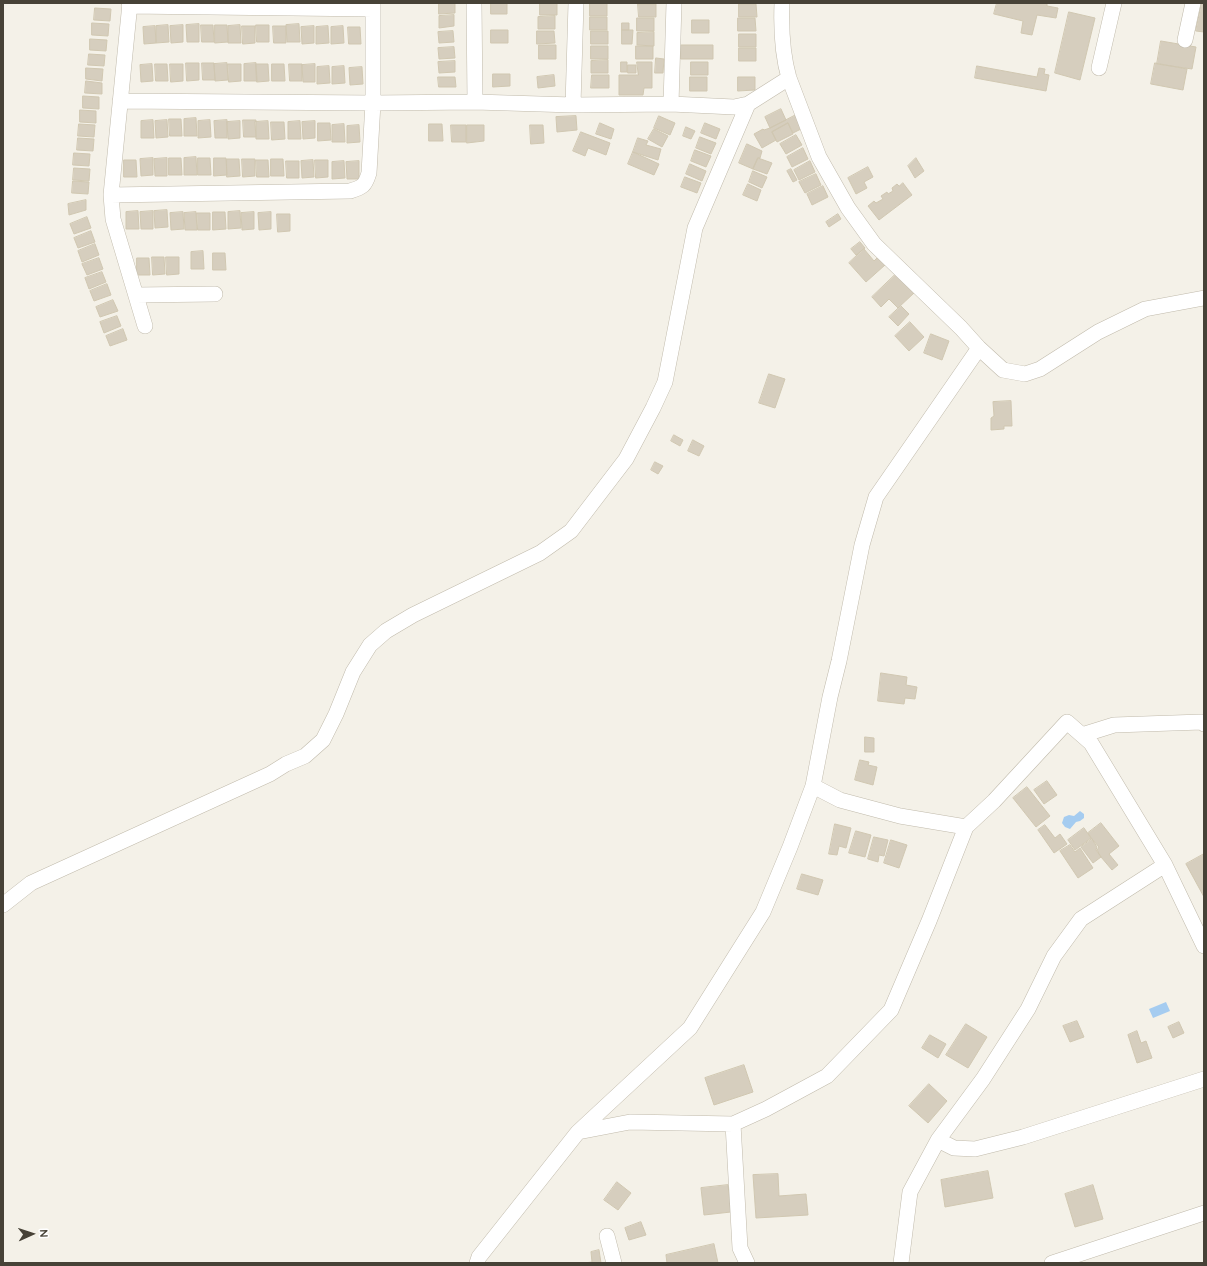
<!DOCTYPE html>
<style>
body{margin:0}
#map{position:relative;width:1207px;height:1266px;overflow:hidden;background:#f4f1e8;font-family:Quicksand,sans-serif}
canvas{display:block}
.frame{position:absolute;inset:0;border:4px solid #474237;pointer-events:none}
.north{position:absolute;left:12px;top:1214px;width:40px;height:40px;-webkit-text-stroke:3px #fff;paint-order:stroke;rotate:87deg;font-size:11px;font-weight:700;line-height:16px;text-align:center;color:#474237}
.north::after{content:'';display:block;margin:auto;width:14px;height:18px;background:#474237;clip-path:polygon(50% 0,100% 100%,50% 72%,0 100%)}
</style>
<div id="map">
<canvas width="1207" height="1266"></canvas>
<div class="frame"></div>
<div class="north">N</div>
</div>
<script>
const context = document.querySelector('canvas').getContext('2d');
context.lineJoin = 'round';
function fillPath(path, color) { context.fillStyle = color; context.fill(path, 'evenodd'); }
function stroke(path, color, width, dash) { context.strokeStyle = color; context.lineWidth = width; context.lineCap = dash ? 'butt' : 'round'; context.setLineDash(dash || []); context.stroke(path); }
const water = new Path2D(`
 M1080 811 1084 814V818L1080 821 1076 822 1070 829 1065 827 1062 823 1064 817 1069 815 1074 816Z
 M1166 1002 1170 1011 1153 1018 1149 1009Z`);
const building = new Path2D(`
 M439 3H455V13L439 14Z
 M491 3H507V14H491Z
 M540 3H557V15H540Z
 M590 3H607V16H590Z
 M997 3H1047V6L1058 8 1056 18 1037 15 1032 35 1021 33 1023 21 994 14Z
 M1202 3H1204V32L1196 31Z
 M638 4H656V17H639Z
 M739 4H756L757 17H739Z
 M95 8 111 9 110 21 94 20Z
 M1069 12 1095 18 1080 80 1055 73Z
 M454 15V26L439 28V16Z
 M555 16V29H538V17Z
 M590 17H607V30H590Z
 M637 18H654V31H637Z
 M738 18H755L756 31H738Z
 M692 20H709V33H692Z
 M92 23 109 24 108 36 92 35Z
 M622 23H629V30H622Z
 M199 24V42H187L186 25Z
 M299 24 300 42H287L286 25Z
 M168 25 169 42 156 43V26Z
 M183 25V42L171 43 170 26Z
 M201 25H213L214 42H202Z
 M215 25H227L228 42 215 43Z
 M240 25 241 43H228V26Z
 M256 25H269V42H257Z
 M155 26 156 43 144 44 143 27Z
 M242 26H255V43L243 44Z
 M273 26H286V43H274Z
 M314 26V43L302 44 301 27Z
 M328 26 329 43 316 44V27Z
 M343 26 344 43 331 44V27Z
 M348 27H360L361 44H349Z
 M491 30H508V43H491Z
 M622 30H633L632 44H622Z
 M453 31 454 42 439 43 438 32Z
 M537 31H554L555 43 537 44Z
 M591 31H608V44H591Z
 M654 32V46L637 45V33Z
 M739 34H756V47H739Z
 M90 39 107 40 106 51 90 50Z
 M1161 41 1196 47 1192 69 1157 64Z
 M539 45H556V59H539Z
 M681 45H713V59H681Z
 M591 46H608V59H591Z
 M636 46H653V59H636Z
 M454 47 455 58 439 59 438 48Z
 M739 48H756V61H739Z
 M89 54 105 55 104 66 88 65Z
 M656 58 664 59 663 73H655Z
 M608 60V73H591V61Z
 M455 61V72L439 73 438 62Z
 M621 62H627V72H621Z
 M637 62H652V88H644L643 95H619V75H638Z
 M691 62H708V75H691Z
 M186 63H199V80L187 81Z
 M202 63H214L215 80H203Z
 M227 63 228 80 215 81 214 64Z
 M256 63 257 81H244V64Z
 M1155 63 1187 69 1183 90 1151 84Z
 M152 64 153 81 141 82 140 65Z
 M155 64H167L168 81H156Z
 M170 64H183V81L171 82Z
 M228 64H241V81L229 82Z
 M256 64H268L269 81 257 82Z
 M272 64H284L285 81H272Z
 M289 64H302V81H290Z
 M315 64V82H303L302 65Z
 M628 65H636V73H628Z
 M329 66 330 83 317 84V67Z
 M344 66 345 83 332 84V67Z
 M977 66 1037 77 1039 68 1045 69 1044 74 1049 75 1046 91 975 78Z
 M362 67 363 84 350 85 349 68Z
 M86 68 103 69 102 81 86 79Z
 M493 74H510V86L493 87Z
 M554 75 555 86 538 88 537 77Z
 M592 75H609V88H591Z
 M438 77H455L456 87H439Z
 M690 77H707V91H690Z
 M738 77H755V90L738 91Z
 M86 81 102 83V94L85 93Z
 M83 96 99 97V109L83 108Z
 M781 109 786 120 770 128 765 117Z
 M80 110 96 111V123L80 122Z
 M796 115 803 128 793 133 788 123 772 132 776 140 762 148 754 134 763 129 764 130 770 128Z
 M576 116 577 130 557 132 556 117Z
 M659 116 675 123 670 135 654 128Z
 M196 118 197 136H184V119Z
 M169 119H181L182 136H170Z
 M153 120 154 138H141V121Z
 M167 120 168 137 156 138 155 121Z
 M210 120 211 137 198 138V121Z
 M227 120V138H215L214 121Z
 M243 120H256V137H244Z
 M240 121V138L228 139 227 122Z
 M268 121 269 139H256L255 122Z
 M300 121 301 139H288V122Z
 M315 121V138L303 139 302 122Z
 M271 122H284L285 139 272 140Z
 M318 123H330L331 140 318 141Z
 M600 123 614 129 611 139 596 134Z
 M705 123 720 129 716 139 701 133Z
 M788 123 793 134 777 142 772 132Z
 M79 124 95 125 94 137 78 136Z
 M344 124 345 142H332V125Z
 M429 124H442L443 141H429Z
 M359 125 360 142 347 143V126Z
 M451 125H466V142H452Z
 M467 125H484V141L467 143Z
 M530 125H543L544 143 531 144Z
 M686 127 695 131 691 139 683 136Z
 M654 129 668 136 662 147 648 139Z
 M581 132 610 143 606 155 588 148 585 156 573 151Z
 M796 135 802 145 786 154 780 144Z
 M700 137 716 143 711 154 696 148Z
 M78 138 94 139 93 151 77 150Z
 M638 138 648 141 646 145 661 149 658 160 633 152Z
 M747 144 762 151 760 158H758L753 169 739 163Z
 M803 148 808 159 792 167 787 157Z
 M695 150 711 156 706 167 691 161Z
 M633 152 659 164 654 175 628 164Z
 M74 153 90 154 89 166 73 165Z
 M196 157 197 175H184V158Z
 M153 158V175L141 176 140 159Z
 M167 158V176H155L154 159Z
 M169 158H181L182 175H169Z
 M198 158H210L211 175H198Z
 M214 158H226L227 175 214 176Z
 M758 158 772 163 767 174 753 169Z
 M916 158 924 171 915 178 908 166Z
 M227 159H239L240 176 227 177Z
 M242 159H255V176L243 177Z
 M271 159H283L284 176H271Z
 M124 160H136L137 177H124Z
 M256 160H268L269 177H257Z
 M313 160 314 177 302 178 301 161Z
 M315 160H328V177L316 178Z
 M286 161H299V178H287Z
 M344 161 345 178 332 179V162Z
 M359 161V179H347L346 162Z
 M810 161 815 172 799 180 794 170Z
 M690 164 706 171 702 181 686 174Z
 M868 167 873 177 864 182 867 188 856 194 848 178Z
 M74 168 90 169 89 181 73 180Z
 M791 169 797 180 793 182 787 171Z
 M753 171 767 177 762 188 749 182Z
 M816 174 821 185 805 193 799 182Z
 M685 177 701 183 697 193 681 187Z
 M73 181 89 182 88 194 72 193Z
 M903 183 912 195 879 220 868 206 874 201 876 203 883 199 881 196 887 192 888 194 893 191 892 188 897 184 899 186Z
 M748 184 761 190 757 201 743 195Z
 M823 186 828 197 812 205 807 194Z
 M86 200V210L69 215 68 204Z
 M167 210 168 227 155 228 154 211Z
 M138 211 139 229H126V212Z
 M153 211V229H141L140 212Z
 M240 211 241 228 228 229V212Z
 M183 212 184 229 171 230 170 213Z
 M196 212 197 230H185L184 213Z
 M213 212H225L226 229 213 230Z
 M254 212V229L242 230 241 213Z
 M271 212V229L259 230 258 213Z
 M197 213H210V230H198Z
 M277 214H290V231L278 232Z
 M838 214 841 219 829 227 826 222Z
 M87 217 91 228 74 234 70 224Z
 M91 231 95 242 78 248 74 238Z
 M860 242 865 248 856 255 851 249Z
 M95 244 99 255 82 262 78 251Z
 M864 249 874 261 878 257 885 265 866 282 849 263Z
 M203 251 204 269H191V252Z
 M213 253H225L226 270H213Z
 M152 257H164L165 274 153 275Z
 M166 257H179V274L167 275Z
 M99 258 103 269 87 275 82 264Z
 M137 258H149L150 275H137Z
 M102 272 106 282 89 289 85 278Z
 M896 274 914 293 898 308 889 299 881 307 872 297Z
 M107 284 111 295 94 301 90 291Z
 M113 300 118 311 100 317 96 307Z
 M901 306 909 314 898 326 889 317Z
 M117 316 121 326 104 333 100 322Z
 M910 322 924 337 909 351 895 336Z
 M123 329 127 340 110 346 106 336Z
 M931 334 949 341 942 360 924 353Z
 M769 374 785 379 775 408 759 403Z
 M1011 401 1012 426H1004V429L991 430V418L994 416 993 402Z
 M674 435 683 440 680 446 671 441Z
 M693 440 704 446 699 456 688 451Z
 M655 462 663 466 658 474 651 470Z
 M881 673 907 677 906 685 917 687 915 699 905 698 904 704 878 701Z
 M865 737 874 738V752H865Z
 M860 760 869 762 868 765 877 767 873 785 855 780Z
 M1047 781 1057 795 1044 804 1034 790Z
 M1027 787 1050 816 1036 827 1013 798Z
 M1101 823 1119 846 1109 854 1118 865 1112 870 1101 857 1097 850 1099 847 1092 839 1088 833Z
 M835 824 851 828 846 848 839 846 837 855 829 854Z
 M1045 825 1055 838 1060 834 1067 844 1054 853 1038 830Z
 M1084 828 1091 838 1075 850 1068 840Z
 M856 831 871 835 865 857 849 853Z
 M874 837 888 840 884 856 879 855 878 862 868 859Z
 M1092 839 1097 847 1096 850 1101 857 1093 863 1081 847Z
 M891 840 907 845 899 868 884 863Z
 M1070 845 1075 852 1080 848 1093 868 1078 878 1060 851Z
 M1204 854V897L1186 864Z
 M802 874 823 880 818 895 797 889Z
 M1077 1021 1084 1037 1070 1042 1063 1026Z
 M1179 1022 1184 1033 1173 1038 1168 1027Z
 M966 1024 987 1037 968 1068 946 1055Z
 M1137 1031 1141 1043 1146 1041 1152 1058 1137 1063 1128 1035Z
 M930 1035 946 1044 938 1058 922 1048Z
 M744 1065 753 1092 714 1105 705 1078Z
 M929 1084 947 1101 928 1123 909 1106Z
 M988 1171 993 1198 945 1207 941 1180Z
 M778 1174 779 1196 806 1194 808 1215 756 1218 753 1175Z
 M617 1182 631 1193 618 1210 604 1200Z
 M728 1185 731 1212 704 1215 701 1188Z
 M1093 1185 1103 1219 1075 1227 1065 1194Z
 M641 1222 646 1235 629 1240 625 1228Z
 M714 1244 718 1263H667L666 1255Z
 M599 1250 601 1263H584L592 1262 591 1252Z`);
const minor = new Path2D(`
 M130 3 111 195 113 219 145 326
 M474 3 475 102
 M674 3 671 104 734 107 748 104 789 78
 M782 3C781 28 782 54 789 78L819 157 848 208 874 244 961 328 979 348 1003 370 1025 374 1040 369 1098 332 1145 309 1204 298
 M129 6 373 9
 M1185 40 1193 3
 M1099 68 1114 3
 M120 101 373 103 475 102 573 105 671 104
 M573 105 576 3
 M111 195 350 191C363 187 365 186 369 173L373 103V3
 M136 295 215 294
 M1082 735 1114 725 1202 722 1204 724
 M813 786 840 800 900 816 966 827 994 801 1067 722 1091 743 1165 865 1204 946
 M3 905 31 883 270 774 286 764 305 756 323 740 336 714 353 672 370 645 386 631 413 615 540 553 571 531 626 459 653 408 665 382 695 228 748 104
 M733 1124 766 1109 827 1076 891 1010 929 921 966 827
 M578 1132 630 1122 733 1124 740 1248 747 1263
 M938 1140 954 1148 975 1149 1023 1137 1204 1079
 M607 1236 614 1263
 M477 1263 479 1257 578 1132 690 1028 763 912 790 847 813 786 830 697 839 661 862 545 876 497 979 348
 M901 1263 910 1192 938 1140 983 1079 1028 1009 1054 956 1081 919 1165 865
 M1052 1263 1204 1213`);
fillPath(water, '#a5ccf0');
fillPath(building, '#d6cebe');
stroke(building, '#d0c7b1', 1);
stroke(minor, '#c0baab', 16);
stroke(minor, '#fff', 15);
</script>
